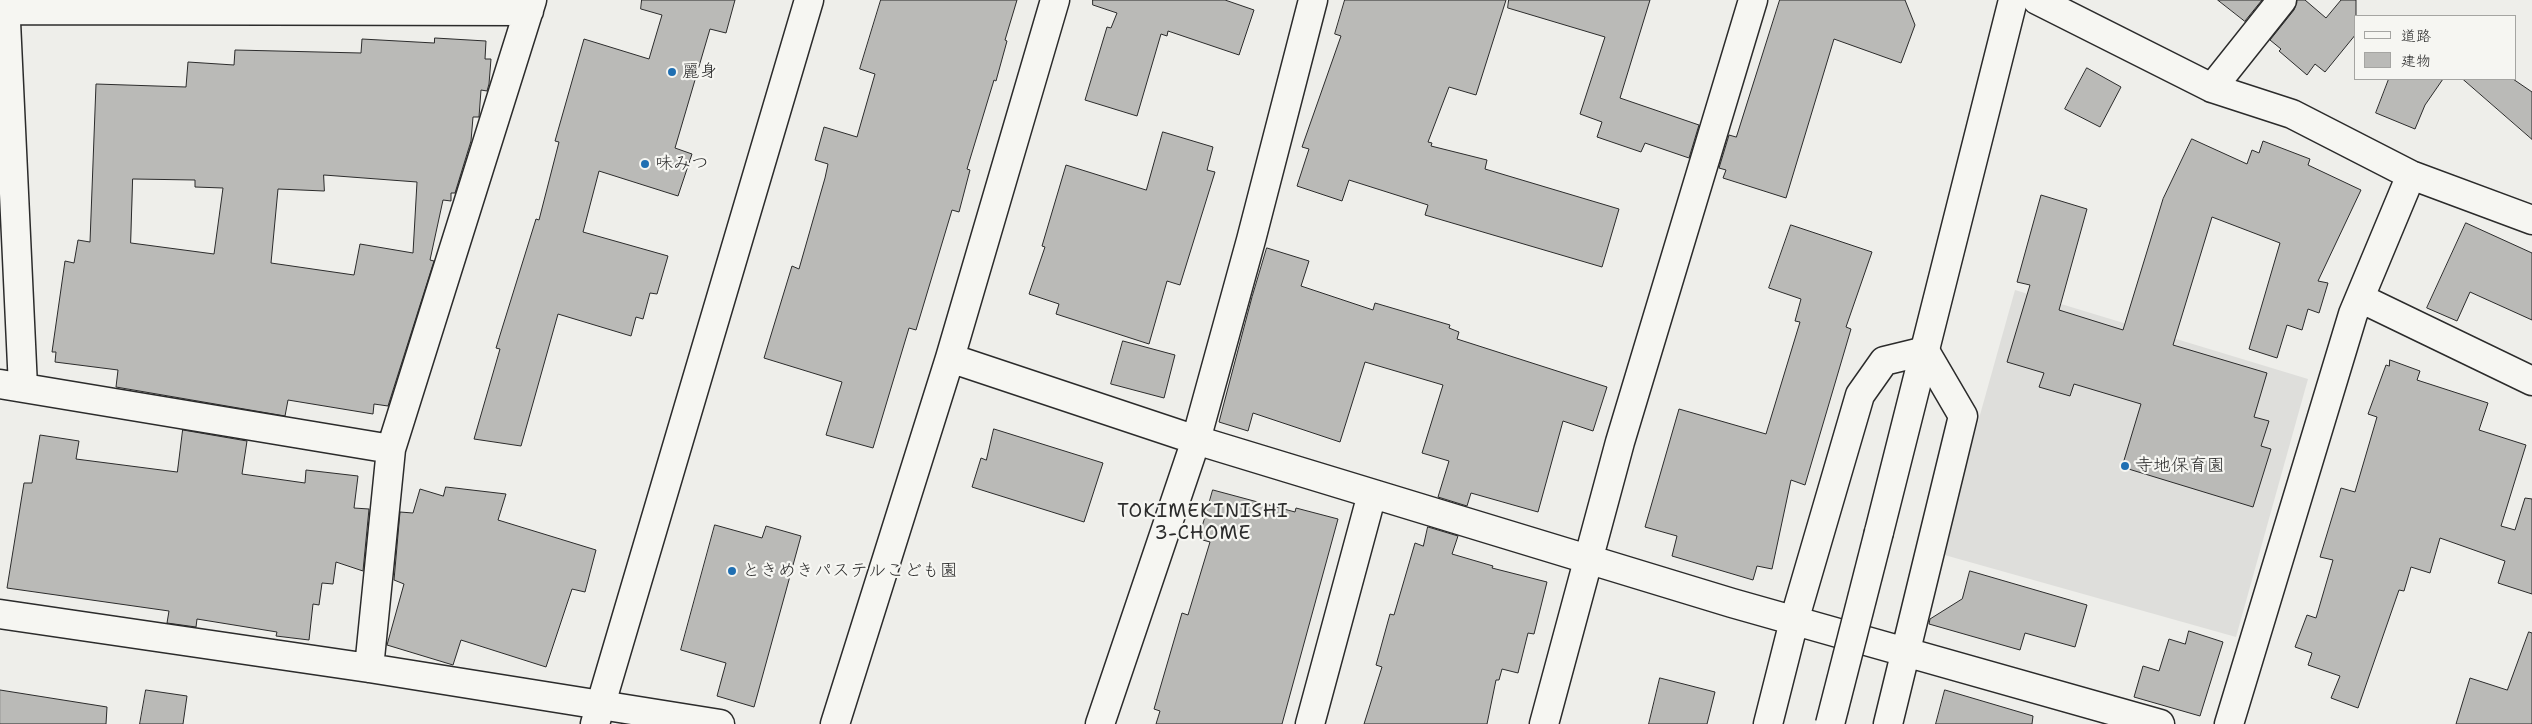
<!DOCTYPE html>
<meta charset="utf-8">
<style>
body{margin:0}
#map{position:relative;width:2532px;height:724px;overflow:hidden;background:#eeeeea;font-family:"Shantell Sans","Klee One",sans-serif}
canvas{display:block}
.legend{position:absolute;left:2354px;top:15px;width:162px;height:65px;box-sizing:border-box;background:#f6f6f2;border:1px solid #a5a5a2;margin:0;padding:6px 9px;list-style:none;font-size:15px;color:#2b2b2b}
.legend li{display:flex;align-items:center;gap:10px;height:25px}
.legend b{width:25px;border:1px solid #a5a5a2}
</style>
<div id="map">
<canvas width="2532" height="724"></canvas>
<ul class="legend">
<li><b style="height:6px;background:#f6f6f2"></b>道路</li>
<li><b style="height:14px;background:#babab7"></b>建物</li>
</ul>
</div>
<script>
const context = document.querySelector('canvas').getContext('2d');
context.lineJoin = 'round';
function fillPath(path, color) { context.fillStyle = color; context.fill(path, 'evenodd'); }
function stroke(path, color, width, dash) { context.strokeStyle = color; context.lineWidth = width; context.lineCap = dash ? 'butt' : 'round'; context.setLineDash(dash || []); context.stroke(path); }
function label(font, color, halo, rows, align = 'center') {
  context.font = font + ' "Shantell Sans","Klee One",sans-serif'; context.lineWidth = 4.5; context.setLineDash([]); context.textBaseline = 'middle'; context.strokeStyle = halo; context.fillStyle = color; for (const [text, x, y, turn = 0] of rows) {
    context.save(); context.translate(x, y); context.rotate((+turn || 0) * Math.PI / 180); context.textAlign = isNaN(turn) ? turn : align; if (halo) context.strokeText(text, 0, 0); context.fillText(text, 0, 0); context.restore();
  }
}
const built = new Path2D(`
 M2015 290 2308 379 2236 637 1941 554Z`);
const building = new Path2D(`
 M642 0H735L726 33 710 29 675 148 692 154 678 196 599 171 583 232 668 256 657 294 650 293 643 319 636 317 631 336 558 314 521 446 474 439 500 349 496 348 536 219 539 220 559 142 555 141 584 39 649 59 662 15 641 9Z
 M881 0H1017L1005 40 1007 41 996 81 994 80 967 169 970 170 959 212 952 210 916 330 909 328 873 448 826 435 842 382 764 358 792 266 799 269 825 178 828 164 815 160 824 127 857 137 875 74 860 69Z
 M1093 0H1225L1254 10 1239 55 1168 31 1167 36 1161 34 1137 116 1085 100 1107 27 1111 28 1117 13 1093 5Z
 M1345 0H1506L1476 95 1449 87 1428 142 1432 143 1431 146 1487 160 1485 169 1619 209 1602 267 1425 215 1428 205 1349 180 1342 201 1297 186 1309 149 1302 147 1341 36 1335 34Z
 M1509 0H1650L1620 98 1699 125 1689 158 1645 143 1641 152 1597 137 1602 122 1580 114 1605 37 1508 8Z
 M1780 0H1905L1915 25 1901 63 1834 39 1786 198 1723 178 1726 170 1719 168 1729 135 1736 137Z
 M2218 0H2262L2245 21Z
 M2297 0H2305L2326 18 2341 0H2356V34L2325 72 2315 64 2307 75 2279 51 2281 49 2270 40 2294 10Z
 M435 38 486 41 485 59H491L489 84 487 91 481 90 479 117H473L471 141 455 193H451V201L443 200 430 260 434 261 388 406 374 404 373 414 288 400 285 416 116 387 118 370 55 362 56 352H52L65 261 74 263 78 240 90 242 96 84 186 87 188 62 234 65 235 50 361 53 362 39 434 43ZM324 175 417 182 413 253 360 244 354 275 271 263 278 189 324 191ZM133 179 195 180V187L223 188 214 254 131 243Z
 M2087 68 2121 87 2100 127 2065 109Z
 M2389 79H2443L2425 105 2415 129 2376 113Z
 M2463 79H2513L2532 92V139Z
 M1163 132 1213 147 1207 170 1215 172 1180 285 1167 281 1149 344 1056 314 1059 304 1029 294 1045 247 1042 246 1066 165 1146 190Z
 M2192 139 2247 164 2252 150 2259 153 2263 141 2310 159 2308 165 2361 190 2318 281 2328 283 2319 313 2308 309 2302 330 2287 325 2277 358 2249 349 2280 243 2212 217 2173 345 2267 373 2254 417 2269 421 2261 446 2271 449 2253 507 2122 467 2141 404 2074 384 2070 396 2039 387 2044 373 2007 362 2030 285 2017 282 2041 195 2087 209 2059 310 2123 330 2163 199Z
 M2466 223 2532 253V320L2470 292 2457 321 2427 308Z
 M1791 225 1872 252 1846 327 1851 329 1805 485 1791 480 1772 569 1757 566 1753 580 1672 556 1677 536 1645 527 1679 409 1766 434 1800 322 1795 321 1801 299 1769 288Z
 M1267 248 1309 261 1301 286 1373 310 1375 303 1450 325 1449 328 1459 332 1457 339 1607 387 1593 431 1563 421 1538 512 1471 493 1467 506 1438 497 1449 461 1422 453 1443 385 1365 362 1340 442 1253 413 1248 431 1219 422 1252 297Z
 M1123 341 1175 355 1164 398 1111 384Z
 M2390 360 2420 371 2417 380 2488 403 2479 430 2526 445 2501 526 2515 530 2525 498 2532 499V594L2498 583 2505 561 2440 538 2430 573 2411 567 2404 591 2399 590 2358 708 2331 698 2340 676 2308 665 2312 653 2295 647 2307 615 2316 618 2333 560 2320 557 2341 488 2355 492 2377 417 2368 414 2386 365 2389 366Z
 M994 429 1103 463 1084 522 972 487 981 458 986 460Z
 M183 430 247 441 242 474 305 483 306 470 358 476 354 508 369 509 363 571 336 562 333 584 322 583 319 605 313 604 309 640 276 636 277 632 197 619 196 627 167 623 169 611 7 588 24 483H32L40 435 79 441 76 459 177 472Z
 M446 487 506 494 498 520 596 550 585 592 572 589 546 667 461 640 453 665 387 645 404 584 394 580 400 512 413 513 420 489 443 496Z
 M1213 490 1295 512 1296 508 1338 519 1282 724H1156L1160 711 1154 709 1182 613 1188 615 1210 542 1199 539Z
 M715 525 762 538 766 526 801 536 754 707 717 696 726 663 681 650Z
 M1428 527 1458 536 1452 554 1493 566 1492 568 1547 582 1534 634 1528 633 1518 673 1502 669 1499 680H1496L1487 724H1364L1382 667 1376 665 1390 614 1394 615 1415 543 1423 546Z
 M1970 571 2087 605 2075 647 2025 633 2020 650 1929 624 1930 619 1962 599Z
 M2189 631 2223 642 2200 716 2134 697 2143 666 2159 671 2169 639 2185 644Z
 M2529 632 2532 633V724H2456L2470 678 2507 690Z
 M1660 678 1715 692 1707 724H1649Z
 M0 690 107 707 106 724H0Z
 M146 690 187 696 183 724H140Z
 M1945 690 2033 716 2032 724H1936Z`);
const street = new Path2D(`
 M5 0 23 387
 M2037 0 2212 88 2292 114 2411 175 2532 220
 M6 10 529 11
 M2212 88 2282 0
 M2360 298 2532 381
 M950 358 1196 440 1732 603 2160 724
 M0 384 391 449
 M0 614 369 668 720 724
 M369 668 391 449 532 0
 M835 724 950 358 1055 0
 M1100 724 1196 440 1251 240 1313 0
 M1310 724 1372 494
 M1544 724 1620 442 1753 0
 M1768 724 1794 621 1860 395 1884 361 1925 351 1963 416 1888 724
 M2229 724 2353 314 2411 175`);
const secondary = new Path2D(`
 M1879 532 2013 0
 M595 724 809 0`);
const secondaryBridge = new Path2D(`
 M1830 724 1879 532`);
const markers = [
 [672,72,5,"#1f6fb2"],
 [645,164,5,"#1f6fb2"],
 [2125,466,5,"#1f6fb2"],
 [732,571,5,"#1f6fb2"]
];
const poiNames = [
 ["麗身",682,72],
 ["味みつ",655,164],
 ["寺地保育園",2135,466],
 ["ときめきパステルこども園",742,571]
];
const neighbourhoodNames = [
 ["TOKIMEKINISHI",1203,512],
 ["3-CHOME",1203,534]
];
fillPath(built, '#dededb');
fillPath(building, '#babab7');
stroke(building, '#2b2b2b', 1);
stroke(street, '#2b2b2b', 31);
stroke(secondary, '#2b2b2b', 31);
stroke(street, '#f6f6f2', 28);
stroke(secondary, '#f6f6f2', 28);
stroke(secondaryBridge, '#2b2b2b', 31, []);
stroke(secondaryBridge, '#f6f6f2', 28);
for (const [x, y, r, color] of markers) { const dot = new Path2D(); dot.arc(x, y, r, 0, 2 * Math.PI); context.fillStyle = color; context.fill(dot); stroke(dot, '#f6f6f2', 2); }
label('18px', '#2b2b2b', '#f6f6f2', poiNames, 'left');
context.letterSpacing = '1px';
label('19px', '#2b2b2b', '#f6f6f2', neighbourhoodNames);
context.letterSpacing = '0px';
</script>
